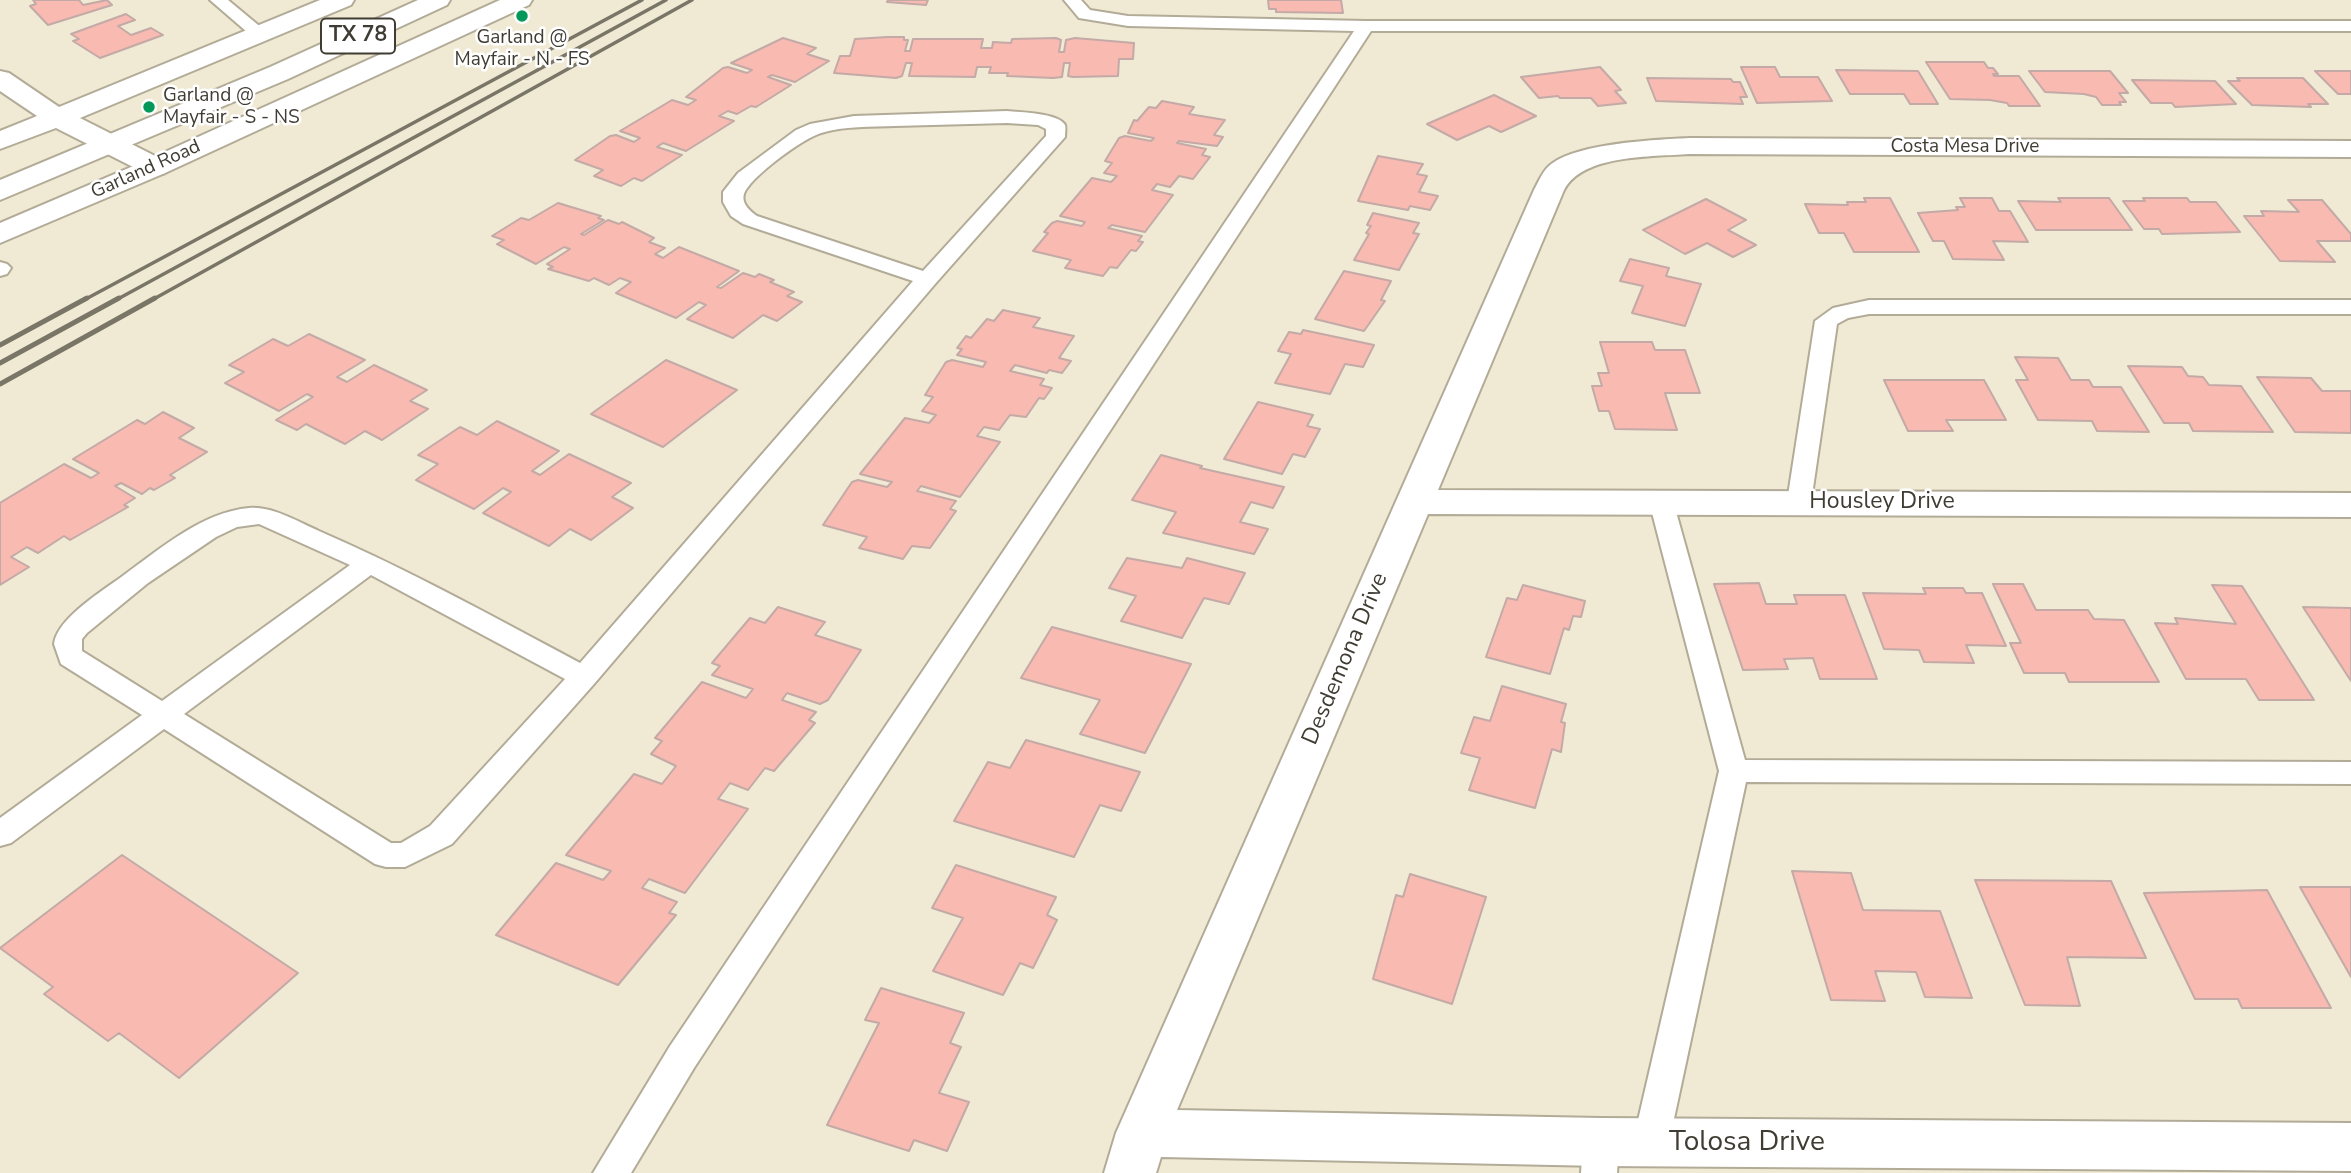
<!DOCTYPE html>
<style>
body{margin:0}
canvas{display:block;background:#f0e9d3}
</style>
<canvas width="2351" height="1173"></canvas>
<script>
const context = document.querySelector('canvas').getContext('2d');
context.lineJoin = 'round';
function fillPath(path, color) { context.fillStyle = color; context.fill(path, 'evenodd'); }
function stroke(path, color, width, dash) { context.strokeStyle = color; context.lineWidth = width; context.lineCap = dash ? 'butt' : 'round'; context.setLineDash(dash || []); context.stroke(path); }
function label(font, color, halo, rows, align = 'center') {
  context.font = font + ' "Nunito Sans",sans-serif'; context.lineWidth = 5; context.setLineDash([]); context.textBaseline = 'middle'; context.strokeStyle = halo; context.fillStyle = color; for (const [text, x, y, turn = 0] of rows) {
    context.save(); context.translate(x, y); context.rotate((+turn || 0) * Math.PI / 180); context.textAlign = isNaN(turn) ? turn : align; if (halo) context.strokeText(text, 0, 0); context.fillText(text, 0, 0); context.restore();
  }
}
const building = new Path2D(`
 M33 0H79L83 5 107 0 112 5 48 25 30 6 36 4Z
 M888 0H928L926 5 887 2Z
 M1268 0H1341L1343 13 1276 12V9H1269Z
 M126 14 135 20 118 26 131 35 151 28 163 35 100 58 73 41 79 39 71 34Z
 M887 37H904V40H908L905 51H910L913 39H983L981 48H992L993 42 1011 43 1012 39 1056 38 1061 40 1059 52H1064L1066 40 1075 38 1134 43 1133 59H1119L1118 76 1073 77 1068 76 1070 63H1064L1062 77 1053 78 1007 76 1008 73H989L991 67H977L975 77 909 76 912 63H906L902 76 896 78 834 73 840 56H850L855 39Z
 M783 38 816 48 807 54 829 61 795 82 772 75 768 77 791 85 756 107 751 106 737 114 728 111 719 116 734 121 686 151 663 143 657 147 682 155 642 181 634 178 621 186 594 176 603 170 575 160 610 136 616 135 634 142 640 138 620 131 672 100 688 105 696 100 686 97 723 68 728 67 747 73 752 70 731 63Z
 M1926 62H1984L1988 68H1993L1998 74H1993L1994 76H2019L2040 106H2009L2007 103 1990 100 1950 99Z
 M1600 67 1621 90 1615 91 1626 103 1598 106 1591 98H1560L1558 96 1539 98 1521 77Z
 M1741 67H1775L1780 77H1818L1832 101 1757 103Z
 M1836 70 1918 71 1938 104H1910L1904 94H1850Z
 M2029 71H2110L2128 93H2119L2126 102H2119L2121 105H2102L2096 97 2084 94 2045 92Z
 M2315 71H2351V94H2338Z
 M1647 78 1731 79 1733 82H1740L1747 97H1740L1743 104 1656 101Z
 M2237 78H2303L2328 104H2308L2311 107 2252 105 2228 81H2240Z
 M2132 80 2215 81 2236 104 2175 107 2172 103H2151Z
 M1494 95 1536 116 1501 132 1489 126 1457 140 1427 124Z
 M1162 101 1194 107 1189 114 1225 120 1214 135 1223 137 1217 146 1179 141 1177 143 1206 149 1202 155 1210 157 1193 179 1179 176 1170 187 1157 184 1152 190 1173 195 1145 232 1112 225 1108 228 1142 236 1138 241 1143 242 1136 251 1131 250 1117 268 1110 267 1103 276 1065 268 1071 260 1033 251 1048 233 1044 232 1052 223 1057 221 1082 226 1085 222 1060 216 1092 178 1111 182 1117 176 1104 173 1112 163 1105 161 1119 138 1125 136 1151 141 1154 138 1128 133 1134 120 1137 121 1149 107 1156 108Z
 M1378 156 1423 164 1417 174 1427 176 1419 192 1438 196 1430 210 1410 206 1408 210 1358 201Z
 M1864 198H1890L1919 252H1854L1844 233H1819L1805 204 1848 205 1847 202H1866Z
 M1960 198H1992L1999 211H2010L2028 242 1993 241 2004 260 1953 259 1944 241H1933L1918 213 1958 210 1956 207H1965Z
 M2058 198H2109L2132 230H2036L2018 201 2061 202Z
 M2143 198H2187L2190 202H2216L2240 232 2162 234 2159 229H2144L2123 201H2145Z
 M1706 199 1746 220 1728 230 1756 245 1733 257 1707 243 1685 254 1643 230Z
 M2288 200H2322L2351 234V241H2317L2335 262 2280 261 2244 216H2264L2261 211 2299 212Z
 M558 203 601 216 598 218 604 220 581 234 584 235 608 220 619 224 622 222 654 238 649 242 665 248 655 254 663 258 679 247 739 271 717 287 721 288 743 273 755 277 759 274 774 280 770 282 794 292 787 296 802 302 777 321 763 315 733 338 687 319 706 305 699 302 676 318 616 293 631 282 620 278 609 285 594 278 589 281 548 269 553 267 547 264 570 249 564 247 536 264 497 244 504 240 492 236 521 218 529 220Z
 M1373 213 1419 223 1413 233 1419 234 1399 270 1354 260 1369 234 1366 233 1371 226 1367 225Z
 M1630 259 1669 268 1666 276 1701 284 1685 326 1632 313 1643 286 1620 281Z
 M1344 271 1391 281 1381 300 1385 301 1364 331 1315 319Z
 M1003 310 1040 318 1033 327 1074 336 1059 358 1071 361 1062 373 1049 370 1047 373 1015 365 1010 371 1044 379 1040 385 1052 388 1044 399 1039 398 1026 417 1010 415 999 430 984 427 977 436 1000 442 960 497 921 486 917 491 956 501 950 509 956 511 930 548 912 546 903 559 859 548 867 537 823 525 852 482 858 480 887 487 892 482 860 474 905 418 929 423 936 415 922 411 933 397 925 395 946 362 952 360 983 367 986 362 957 355 962 349 957 348 966 336 971 338 987 319 994 321Z
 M1303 330 1374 345 1363 367 1345 364 1330 394 1275 383 1291 354 1278 351 1289 332 1301 334Z
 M309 334 365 360 337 377 347 382 374 365 427 390 410 401 428 409 382 440 365 431 345 444 306 424 297 430 276 420 313 397 307 394 279 411 225 383 244 372 229 365 273 339 288 346Z
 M1600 342H1652L1655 350H1685L1700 393H1665L1677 430 1615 429 1609 411H1599L1592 386H1602L1598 373H1609Z
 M2015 357 2058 358 2071 380H2089L2093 387H2121L2149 432 2097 431 2092 421 2038 420 2016 380H2028Z
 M666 360 737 390 663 447 591 414Z
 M2128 366 2182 367 2188 376 2203 377 2209 385 2241 386 2273 432 2193 431 2189 423H2164Z
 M2257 377 2311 378 2322 391H2351V433L2295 432Z
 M1884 380H1984L2006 420H1946L1953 431H1908Z
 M1258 402 1313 415 1307 426 1320 429 1305 457 1293 454 1282 474 1224 459Z
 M163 412 194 428 179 438 207 452 170 475 175 478 154 490 150 488 142 494 121 483 115 486 135 498 124 505 128 507 70 540 64 536 38 553 27 547 11 557 29 567 0 585V503L64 464 91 478 99 473 73 459 137 420 145 424Z
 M497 421 559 451 532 471 540 475 569 454 631 483 612 497 633 508 591 540 570 529 549 546 483 513 511 492 503 488 474 509 416 480 438 464 418 455 460 427 477 435Z
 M1161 455 1202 466 1200 468 1284 487 1273 508 1251 502 1240 522 1268 529 1254 554 1163 533 1176 512 1132 500Z
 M1127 558 1182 568 1187 558 1245 573 1229 604 1204 598 1182 638 1121 621 1136 596 1109 588Z
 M1759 583 1766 604H1797L1794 595H1845L1877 679H1820L1813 658 1784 659 1788 669 1743 670 1714 584Z
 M1993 584H2023L2036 610H2088L2094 619 2124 620 2159 682H2069L2065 673H2024L2010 643H2021Z
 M1523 585 1585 601 1581 617 1573 616 1569 630 1564 628 1550 674 1486 657 1507 598 1517 600Z
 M2212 585 2242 586 2314 700H2259L2246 679H2186L2155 623 2178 624 2175 618 2236 624Z
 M1923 588H1963L1966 593H1982L2006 646 1966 645 1974 663 1924 662 1919 650 1884 649 1863 593 1926 594Z
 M778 607 825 622 815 635 861 650 828 700 820 704 787 693 782 700 816 712 809 720 815 723 774 771 765 768 748 790 730 783 718 799 748 809 685 893 649 879 642 888 677 902 669 913 676 915 618 985 496 935 556 863 603 880 611 871 566 855 634 774 662 784 676 766 651 754 662 741 655 738 702 682 746 698 753 689 712 675 720 666 712 663 750 618 765 623Z
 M2303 607 2351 608V681Z
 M1052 627 1191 664 1145 753 1080 734 1100 700 1021 678Z
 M1502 686 1566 704 1561 722 1565 723 1561 752 1552 749 1535 808 1469 790 1480 758 1461 753 1474 717 1490 721Z
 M1026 740 1140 772 1121 811 1100 805 1074 857 954 821 988 762 1010 768Z
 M122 855 298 973 179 1078 119 1033 108 1041 44 994 53 987 0 948Z
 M956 865 1056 897 1047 915 1057 920 1033 968 1020 963 1003 995 933 971 963 918 932 908Z
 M1792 871 1851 873 1863 910 1940 911 1972 998 1925 997 1916 972 1875 971 1885 1001 1831 1000Z
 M1410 874 1486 897 1452 1004 1373 979 1396 895 1403 897Z
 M1975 880 2111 881 2146 958 2067 957 2080 1006 2025 1005Z
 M2300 887H2351V977Z
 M2267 890 2331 1008H2242L2238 999H2195L2144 893Z
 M881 988 964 1013 950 1043 961 1047 939 1093 969 1102 947 1151 914 1140 909 1151 827 1125 879 1023 865 1020Z`);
const lane = new Path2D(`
 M210 0H228L269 34 266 38H254Z
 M1064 0H1081L1090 10 1128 16 1366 21H2351V31H1371L694 1068 631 1173H593L670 1046 1354 31 1128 26 1079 18Z
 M1007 111C1019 112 1059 113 1065 125 1066 127 1065 135 1065 137L935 284 594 684 452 844 405 867H386L375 864 164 729 11 843 0 846V818L142 715 61 664 54 644C57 618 104 590 124 575 161 548 203 512 249 508 273 506 298 522 319 531 409 570 494 617 580 663L913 281 743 224 731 216 723 202V192L738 173 796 130 810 124 854 116ZM1007 123 1038 125 1046 129V136L923 271 757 216C746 208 738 199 748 187 760 171 802 139 821 133 844 126 871 127 895 126 932 125 970 124 1007 123ZM259 524 350 565 162 701 82 651V639L87 633 148 583 216 537 237 527ZM371 575 565 679 430 826 401 843H391L184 714Z
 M0 262 7 264 11 268 7 274 0 276Z
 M1869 300H2351V314H1869L1848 318 1837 324 1811 502 1808 508 1799 510 1790 508 1787 502 1815 321 1833 308Z
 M1661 493 1670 495 1673 501 1745 760 2351 762V784L1746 782 1669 1142 1663 1154 1651 1158 1639 1154 1633 1142 1719 771 1649 501 1652 495Z
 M1601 1126 1613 1130 1619 1142 1617 1173H1581L1583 1142 1589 1130Z`);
const street = new Path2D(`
 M320 0H354L351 5 80 118 165 161 169 167 165 173 155 176 145 173 56 128 0 149V131L37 116 0 91V71L9 73 59 107Z
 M1689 138 2351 141V157L1689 154C1652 157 1583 154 1564 190L1438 490 2351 493V517L1428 514 1177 1110 1601 1118 2351 1123V1171L1601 1166 1161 1157 1156 1173H1104L1116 1133 1534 190C1538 183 1542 172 1549 166 1575 143 1654 140 1689 138Z`);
const primary = new Path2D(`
 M418 0H450L447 5 288 79 0 200V180L270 67Z
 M500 0H532L529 5 165 173 0 243V223L145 161Z`);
const railFar1 = new Path2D(`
 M84 300 642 0
 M116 300 666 0
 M152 300 692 0`);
const rail = new Path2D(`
 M0 345 87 298
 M0 363 119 298
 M0 384 155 298`);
const markers = [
 [522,16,7,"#059859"],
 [149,107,7,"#059859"]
];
const farPoinames = [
 ["Garland @",522,38],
 ["Mayfair - N - FS",522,60],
 ["Garland @",163,96,"left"],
 ["Mayfair - S - NS",163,118,"left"]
];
const farStreetnames = [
 ["Costa Mesa Drive",1965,147],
 ["Garland Road",146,170,-24]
];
const shields = [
 [358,36,74]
];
const shieldNames = [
 ["TX 78",358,36]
];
const streetNames = [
 ["Housley Drive",1882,502],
 ["Desdemona Drive",1346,659,-67]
];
const nearStreetnames = [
 ["Tolosa Drive",1747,1143]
];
fillPath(building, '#f8bab1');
stroke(building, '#c3aaa7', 2);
stroke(lane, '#b2ab97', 4);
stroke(street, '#b2ab97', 4);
stroke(primary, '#b2ab97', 4);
fillPath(lane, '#fff');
fillPath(street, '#fff');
fillPath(primary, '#fff');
stroke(railFar1, '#797567', 3.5);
stroke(rail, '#797567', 5);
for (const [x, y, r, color] of markers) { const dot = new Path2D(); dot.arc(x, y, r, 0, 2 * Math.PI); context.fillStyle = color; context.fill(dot); stroke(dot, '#fff', 2.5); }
label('19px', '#3f3c33', '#fff', farPoinames);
label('19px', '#3f3c33', '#fff', farStreetnames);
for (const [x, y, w] of shields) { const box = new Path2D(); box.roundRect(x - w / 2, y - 17.5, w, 35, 5); context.fillStyle = '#fff'; context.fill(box); stroke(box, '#3f3c33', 2); }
label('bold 21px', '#3f3c33', null, shieldNames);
label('23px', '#3f3c33', '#fff', streetNames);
label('28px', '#3f3c33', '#fff', nearStreetnames);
</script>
